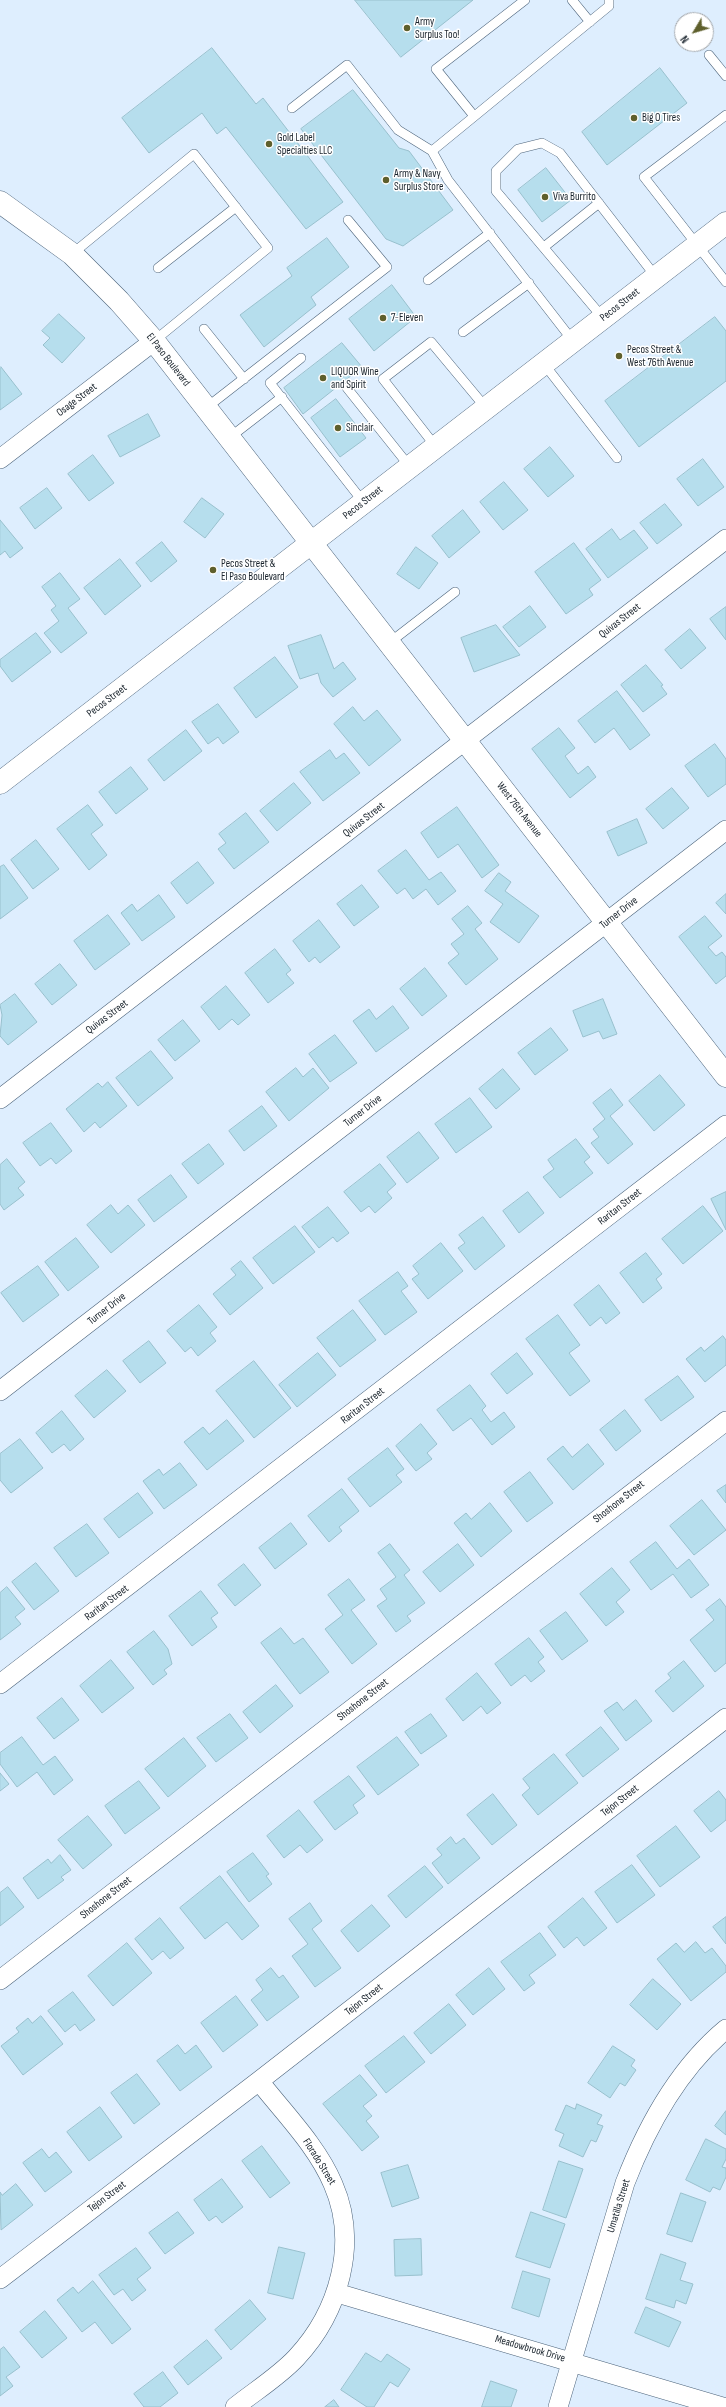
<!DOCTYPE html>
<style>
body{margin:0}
#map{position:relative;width:726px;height:2407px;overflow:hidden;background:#deeefe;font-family:"Sofia Sans Condensed",sans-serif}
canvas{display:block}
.north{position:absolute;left:674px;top:12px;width:40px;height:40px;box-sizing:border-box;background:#fff;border:1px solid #a3a7ab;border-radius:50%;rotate:232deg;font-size:11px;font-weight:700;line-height:16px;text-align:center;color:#19232c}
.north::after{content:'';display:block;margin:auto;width:14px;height:18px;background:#5e5f2c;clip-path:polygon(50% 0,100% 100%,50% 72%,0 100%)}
</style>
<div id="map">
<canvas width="726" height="2407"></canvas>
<div class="north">N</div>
</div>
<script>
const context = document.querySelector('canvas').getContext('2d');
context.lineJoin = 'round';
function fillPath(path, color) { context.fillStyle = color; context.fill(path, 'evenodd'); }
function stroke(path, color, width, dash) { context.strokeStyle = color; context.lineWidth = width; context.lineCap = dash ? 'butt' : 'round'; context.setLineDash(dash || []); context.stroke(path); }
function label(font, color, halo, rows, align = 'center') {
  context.font = font + ' "Sofia Sans Condensed",sans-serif'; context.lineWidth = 3; context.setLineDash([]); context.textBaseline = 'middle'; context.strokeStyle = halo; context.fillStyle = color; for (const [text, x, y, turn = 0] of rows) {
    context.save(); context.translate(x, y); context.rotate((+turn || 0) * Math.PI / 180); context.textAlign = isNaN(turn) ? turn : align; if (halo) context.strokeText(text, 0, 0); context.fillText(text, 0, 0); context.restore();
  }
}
const building = new Path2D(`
 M355 0H473L401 57Z
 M212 48 256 104 263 98 343 202 306 229 226 127 217 134 202 113 149 153 122 118Z
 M660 68 687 103 607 165 582 132Z
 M353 90 399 148 409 151 453 210 403 246 386 239 301 129Z
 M546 168 571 200 542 222 518 190Z
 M327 238 349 267 311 297 316 305 264 347 240 315 292 276 287 268Z
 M392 285 416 317 374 351 349 319Z
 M59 314 85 338 62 363 43 345 50 338 42 331Z
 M715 317 726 331V381L639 447 605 401Z
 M342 343 362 367 303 414 284 388Z
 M1 367 22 394 0 410V368Z
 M336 399 366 438 340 457 311 418Z
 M148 414 160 436 120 457 108 436Z
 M550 447 574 476 548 497 524 469Z
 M93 455 114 483 89 501 68 474Z
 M703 459 724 487 698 506 677 479Z
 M504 482 528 510 503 530 480 502Z
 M47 488 62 508 35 529 20 508Z
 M202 498 224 514 205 538 184 522Z
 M665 504 682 525 657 544 640 523Z
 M463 510 480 532 449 558 432 536Z
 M0 520 23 548 10 558 5 551 0 555Z
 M612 529 620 540 634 530 648 548 608 578 586 549Z
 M162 542 177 561 151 582 136 563Z
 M574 543 601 580 589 589 593 595 566 614 535 572Z
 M416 547 438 563 419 589 397 574Z
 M120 559 141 586 105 615 84 588Z
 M60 573 80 599 68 608 87 633 61 653 44 633 59 621 51 610 56 606 42 587Z
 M530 606 546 627 519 647 503 627Z
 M726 607V640L710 619Z
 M496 625 520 655 474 672 461 638Z
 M690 629 706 648 681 669 665 650Z
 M36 633 51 652 12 682 0 666V660Z
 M321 635 334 669 343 662 356 679 333 697 321 683 318 673 300 679 288 646Z
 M275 657 298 687 256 718 234 688Z
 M646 665 663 685 661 686 667 694 643 712 621 685Z
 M617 691 650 735 630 750 614 728 595 743 578 721Z
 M218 704 239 732 223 744 218 737 208 744 192 722Z
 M353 707 364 721 377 710 401 740 369 766 334 724Z
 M559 728 575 748 565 756 578 774 588 766 596 777 570 798 532 749Z
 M186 730 202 751 164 781 148 760Z
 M715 744 726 759V784L708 797 685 766Z
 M330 750 336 759 344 753 360 773 323 801 300 772Z
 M131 767 148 789 116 814 99 792Z
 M294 783 311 803 277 831 260 811Z
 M672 788 689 808 663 829 646 809Z
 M88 805 103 825 91 834 107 855 89 870 57 829Z
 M457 807 499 865 482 878 458 844 438 858 421 833Z
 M246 813 269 842 234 869 218 849 226 843 219 834Z
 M637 819 647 843 618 856 607 832Z
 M36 840 59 869 33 889 11 860Z
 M406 850 429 880 441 872 456 891 438 905 426 889 413 899 405 888 397 894 378 871Z
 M198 862 214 883 187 904 171 883Z
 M4 865 28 898 0 919V867Z
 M499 873 511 882 505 891 539 916 519 943 490 922 503 904 485 891Z
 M362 885 379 907 354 926 337 904Z
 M726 894V914L716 903Z
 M159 895 175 917 142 941 121 913 132 904 137 911Z
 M468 906 482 923 475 929 498 959 466 985 448 963 459 954 451 944 464 934 452 919Z
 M108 915 130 944 95 970 74 941Z
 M705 916 722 936 708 947 716 956 722 952 726 957V976L716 984 679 937Z
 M319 920 340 947 320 963 315 957 309 962 293 941Z
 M275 949 291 970 286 974 294 983 268 1003 245 973Z
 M60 964 77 985 52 1005 35 984Z
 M425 968 447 996 422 1016 400 989Z
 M226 986 250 1015 238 1025 232 1019 219 1030 201 1007Z
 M15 994 37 1022 8 1045 0 1036 2 1015 0 1005Z
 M603 999 617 1034 603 1039 599 1031 583 1037 573 1011Z
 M393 1006 409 1028 376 1052 353 1021 369 1009 376 1019Z
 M183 1020 200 1041 175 1061 158 1040Z
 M551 1028 568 1050 535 1075 518 1053Z
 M335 1035 357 1063 330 1082 309 1054Z
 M151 1051 173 1078 138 1106 116 1078Z
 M296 1068 303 1077 313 1068 329 1088 289 1121 266 1092Z
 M503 1069 520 1089 496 1109 479 1089Z
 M660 1075 685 1105 654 1131 629 1101Z
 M108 1082 127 1106 100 1128 95 1122 84 1132 66 1109 98 1083 102 1087Z
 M611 1089 623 1105 610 1116 633 1144 608 1164 591 1143 599 1137 593 1129 605 1119 593 1103Z
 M470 1098 492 1127 456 1153 435 1124Z
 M262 1106 277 1126 244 1151 229 1131Z
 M51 1123 72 1151 56 1164 51 1158 40 1166 23 1143Z
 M419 1132 439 1158 407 1183 387 1157Z
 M576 1139 590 1157 584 1162 593 1173 560 1198 543 1177 554 1169 548 1160Z
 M209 1144 224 1164 198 1184 182 1164Z
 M7 1159 25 1182 18 1188 24 1195 4 1210 0 1204V1165Z
 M380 1164 396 1184 387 1192 392 1198 375 1213 369 1206 361 1212 344 1192Z
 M171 1175 187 1197 154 1222 138 1200Z
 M528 1192 544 1213 519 1233 503 1211Z
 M726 1192V1230L711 1199Z
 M111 1205 118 1214 128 1205 145 1225 111 1253 87 1225Z
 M703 1206 723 1231 683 1264 662 1239Z
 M328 1207 349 1233 337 1242 333 1237 319 1248 302 1227Z
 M483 1217 505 1246 475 1270 458 1248 465 1243 459 1235Z
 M295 1226 315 1252 273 1284 253 1258Z
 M76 1238 99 1267 68 1291 45 1262Z
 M441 1243 463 1271 428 1299 412 1279 419 1274 413 1266Z
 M646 1253 662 1274 656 1279 662 1288 643 1303 620 1273Z
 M241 1261 263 1288 230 1315 213 1294 236 1275 231 1269Z
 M38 1266 59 1295 23 1322 1 1293Z
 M398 1272 408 1286 401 1291 417 1312 385 1335 359 1301Z
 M599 1285 620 1313 606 1324 601 1317 590 1326 574 1305Z
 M199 1305 217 1327 210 1333 216 1341 198 1356 191 1347 185 1352 167 1331Z
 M353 1310 376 1340 340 1367 317 1338Z
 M558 1315 580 1345 569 1353 590 1381 570 1396 526 1339Z
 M723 1336 726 1340V1365L705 1382 686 1359 701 1347 704 1351Z
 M149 1341 166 1363 140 1383 123 1361Z
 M318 1353 336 1375 297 1407 279 1385Z
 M517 1353 533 1374 507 1394 491 1374Z
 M254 1361 291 1408 254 1438 216 1391Z
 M107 1370 126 1391 94 1418 75 1396Z
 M678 1376 694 1397 661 1421 645 1400Z
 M470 1385 486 1406 482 1410 491 1422 504 1412 515 1427 492 1445 471 1418 453 1431 437 1410Z
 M625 1410 641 1431 616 1451 600 1430Z
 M62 1411 84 1439 70 1451 64 1444 52 1453 36 1433Z
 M227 1420 244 1441 207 1470 184 1442 203 1427 209 1434Z
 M421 1424 437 1444 427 1453 432 1459 416 1471 396 1446Z
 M20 1439 43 1468 11 1493 0 1480V1454Z
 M588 1444 604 1464 573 1490 547 1459 563 1446 572 1457Z
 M388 1448 404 1469 396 1475 402 1482 370 1507 348 1479Z
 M180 1463 197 1485 164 1509 143 1481 159 1469 163 1475Z
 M530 1472 553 1503 527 1522 504 1492Z
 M726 1485V1503L717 1491Z
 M342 1489 359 1511 339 1527 342 1531 329 1542 308 1516Z
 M138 1493 153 1513 119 1538 104 1519Z
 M702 1500 726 1530 694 1555 670 1526Z
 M490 1503 512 1531 481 1557 454 1523 466 1513 471 1519Z
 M291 1523 307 1544 275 1569 259 1548Z
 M87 1524 109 1553 76 1577 54 1548Z
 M656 1542 677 1569 689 1559 709 1585 691 1598 673 1574 651 1590 630 1562Z
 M390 1544 410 1570 404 1575 425 1603 407 1616 411 1621 396 1632 377 1606 387 1599 380 1589 396 1577 378 1553Z
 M458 1544 474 1565 440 1592 423 1572Z
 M36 1563 59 1591 34 1610 12 1582Z
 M244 1564 261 1585 235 1606 218 1585Z
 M612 1568 630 1590 616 1602 624 1612 606 1626 580 1594Z
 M349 1579 365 1600 351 1610 377 1644 352 1664 325 1629 343 1615 328 1595Z
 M7 1587 25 1609 15 1617 21 1624 0 1640V1593Z
 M201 1591 218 1613 211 1618 217 1627 192 1646 169 1616Z
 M720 1599 726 1607V1663L715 1672 690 1640 714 1620 706 1610Z
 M566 1612 588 1641 562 1660 540 1631Z
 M281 1628 294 1644 303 1638 329 1672 300 1694 261 1643Z
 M154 1631 168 1649 172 1664 164 1670 167 1674 153 1685 127 1652Z
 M529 1638 544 1657 538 1662 545 1671 531 1682 525 1675 511 1686 495 1664Z
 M111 1660 134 1688 102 1713 80 1686Z
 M684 1661 704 1686 673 1712 655 1691 671 1678 668 1674Z
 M477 1673 501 1703 487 1714 481 1706 463 1721 446 1699Z
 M276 1685 293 1706 260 1733 243 1712Z
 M62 1698 79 1720 54 1739 37 1718Z
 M636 1700 652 1721 626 1741 604 1711 617 1702 623 1710Z
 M230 1714 248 1738 216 1762 197 1738Z
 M431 1714 447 1736 421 1754 405 1732Z
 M601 1727 619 1749 583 1777 566 1755Z
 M22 1737 43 1765 55 1756 73 1780 54 1795 37 1772 17 1787 0 1764V1753Z
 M397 1737 419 1765 378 1795 357 1767Z
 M184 1738 206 1766 168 1797 145 1769Z
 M554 1754 578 1783 538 1815 522 1795 530 1788 523 1779Z
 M0 1773 9 1784 0 1791Z
 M349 1776 365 1796 353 1805 358 1813 335 1830 314 1802Z
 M139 1781 160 1808 125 1834 105 1806Z
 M719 1791 726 1800V1820L711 1832 694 1811Z
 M493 1794 517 1825 492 1845 467 1815Z
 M299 1810 323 1840 307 1853 300 1845 284 1858 267 1836Z
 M88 1816 112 1845 83 1869 58 1840Z
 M676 1826 700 1857 660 1887 637 1856Z
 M451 1837 456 1844 464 1838 480 1858 448 1884 432 1863 442 1855 437 1849Z
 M253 1853 269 1874 266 1876 272 1884 249 1902 227 1872Z
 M60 1855 71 1870 61 1877 64 1880 38 1899 23 1878 48 1859 51 1863Z
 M632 1865 655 1895 617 1923 595 1892Z
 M425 1866 443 1887 406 1918 388 1896Z
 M220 1876 259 1926 242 1940 227 1922 205 1939 180 1908Z
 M8 1887 24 1907 0 1926V1893Z
 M583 1898 607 1928 584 1946 577 1937 564 1948 548 1927Z
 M310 1903 322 1921 312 1929 341 1968 315 1987 292 1956 308 1944 289 1919Z
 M372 1905 390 1926 358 1952 341 1931Z
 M726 1917V1944L713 1927Z
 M160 1918 184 1948 170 1959 163 1951 152 1960 135 1939Z
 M540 1933 556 1955 529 1975 535 1983 524 1991 501 1962Z
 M696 1942 705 1953 712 1948 726 1966V1972L691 2001 657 1959 676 1943 684 1952Z
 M127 1943 152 1973 113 2006 88 1976Z
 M271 1968 279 1978 283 1975 299 1997 267 2021 251 2000 263 1990 256 1980Z
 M489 1968 505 1989 473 2015 456 1995Z
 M653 1979 681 2004 657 2030 630 2005Z
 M73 1992 95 2020 80 2031 75 2024 65 2032 48 2011Z
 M236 1996 258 2025 223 2052 201 2023Z
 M449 2004 466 2025 431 2054 414 2033Z
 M41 2016 63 2044 23 2075 1 2046 19 2032 16 2028 28 2018 32 2023Z
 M404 2036 425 2062 386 2093 365 2066Z
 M178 2045 185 2054 196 2045 212 2067 180 2091 157 2061Z
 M613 2046 635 2060 631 2066 636 2070 625 2086 620 2083 610 2098 588 2083Z
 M137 2074 160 2104 134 2124 111 2093Z
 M360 2075 377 2095 363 2106 372 2116 366 2121 379 2137 362 2151 323 2104Z
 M577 2104 602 2115 597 2124 603 2126 596 2142 591 2140 583 2157 559 2146 564 2134 555 2130 566 2105 575 2109Z
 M100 2107 122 2137 89 2161 67 2132Z
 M726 2111V2135L715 2126Z
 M706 2139 726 2149V2159L722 2167 726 2168V2177L720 2190 713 2187 710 2192 686 2180Z
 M262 2146 290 2183 270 2198 242 2161Z
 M42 2149 49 2158 56 2152 72 2172 45 2192 23 2163Z
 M559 2161 583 2169 566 2218 543 2210Z
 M408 2165 419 2198 392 2207 381 2173Z
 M222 2179 243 2207 222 2223 216 2216 209 2221 194 2200Z
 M16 2184 33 2205 1 2230 0 2192 2 2195Z
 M681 2193 706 2202 692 2242 667 2234Z
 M178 2212 194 2233 165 2254 149 2233Z
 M531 2212 565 2224 550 2268 516 2257Z
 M421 2239 422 2275 395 2276 394 2240Z
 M279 2247 305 2253 293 2299 268 2293Z
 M136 2248 151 2268 137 2279 146 2290 132 2301 123 2289 114 2295 99 2275Z
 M661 2254 686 2263 680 2280 693 2284 686 2304 676 2300 674 2308 646 2299Z
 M523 2271 550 2279 539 2317 512 2308Z
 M93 2281 131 2329 112 2344 95 2322 82 2332 57 2300 73 2287 78 2293Z
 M250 2300 266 2319 231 2350 215 2330Z
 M646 2307 681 2322 669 2347 635 2333Z
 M45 2311 67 2338 42 2358 20 2332Z
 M207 2340 222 2358 188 2385 174 2367Z
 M4 2347 20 2367 6 2377 13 2386 0 2396V2350Z
 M366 2353 381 2362 387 2354 410 2369 398 2387 390 2382 374 2407H367L341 2390Z
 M163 2372 178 2393 160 2407H144L134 2394Z
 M491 2381 517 2390 511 2407H482Z
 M334 2400 339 2407H325Z`);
const lane = new Path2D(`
 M572 0 590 22
 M709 55 726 76
 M292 108 347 65 398 130 432 151
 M726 115 644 177 726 282
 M474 116 436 69 525 0
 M544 247 599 203
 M72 254 194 154 268 248 154 341
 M158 268 236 207
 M428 280 490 233
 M603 318 496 191V171L518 149 542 143 560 153 656 277
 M204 329 244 379
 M463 332 529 283
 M573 341 448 180 432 151 609 6V0
 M301 358 270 383 364 503
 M544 364 617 458
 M347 388 410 467
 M206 408 387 267 348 220
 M229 438 282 397
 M436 447 383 379 431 342 486 408
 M389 643 455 592`);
const street = new Path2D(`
 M0 459 154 341
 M0 1099 726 539
 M0 1391 726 830
 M0 1684 726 1125
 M0 1980 726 1421
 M0 2279 259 2081 726 1718
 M337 2293 723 2407
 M235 2407C255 2391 278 2377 296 2358 339 2312 359 2243 333 2184 317 2146 284 2113 259 2081
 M558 2407 625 2183C647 2126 678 2069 726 2029`);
const secondary = new Path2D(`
 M0 202 72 254 119 301 154 341 726 1076
 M0 783 726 223`);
const markers = [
 [407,28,4,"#5e5f2c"],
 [634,118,4,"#5e5f2c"],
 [269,144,4,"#5e5f2c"],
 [386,180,4,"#5e5f2c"],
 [545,197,4,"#5e5f2c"],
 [383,318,4,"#5e5f2c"],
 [619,356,4,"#5e5f2c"],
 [323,378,4,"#5e5f2c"],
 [338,428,4,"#5e5f2c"],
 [213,570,4,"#5e5f2c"]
];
const poiNames = [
 ["Army",415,22],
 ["Surplus Too!",415,35],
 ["Big O Tires",642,118],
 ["Gold Label",277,138],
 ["Specialties LLC",277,151],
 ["Army & Navy",394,174],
 ["Surplus Store",394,187],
 ["Viva Burrito",553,197],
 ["7-Eleven",391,318],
 ["Pecos Street &",627,350],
 ["West 76th Avenue",627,363],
 ["LIQUOR Wine",331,372],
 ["and Spirit",331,385],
 ["Sinclair",346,428],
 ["Pecos Street &",221,564],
 ["El Paso Boulevard",221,577]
];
const streetNames = [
 ["Pecos Street",620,305,-38],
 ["El Paso Boulevard",168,360,52],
 ["Osage Street",77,400,-37],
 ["Pecos Street",363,503,-38],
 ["Quivas Street",620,621,-38],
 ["Pecos Street",107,701,-37],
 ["West 76th Avenue",519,810,52],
 ["Quivas Street",364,820,-38],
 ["Turner Drive",619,913,-38],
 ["Quivas Street",107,1017,-37],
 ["Turner Drive",363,1111,-38],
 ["Raritan Street",620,1207,-38],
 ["Turner Drive",107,1309,-38],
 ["Raritan Street",363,1406,-38],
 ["Shoshone Street",619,1502,-38],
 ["Raritan Street",107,1603,-37],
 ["Shoshone Street",363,1700,-38],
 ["Tejon Street",620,1801,-38],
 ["Shoshone Street",106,1898,-38],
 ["Tejon Street",364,2000,-38],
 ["Florado Street",319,2162,58],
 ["Tejon Street",107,2197,-37],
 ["Umatilla Street",619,2206,-73],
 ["Meadowbrook Drive",530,2349,16]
];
fillPath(building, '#b6deed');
stroke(building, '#98c0cd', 1);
stroke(lane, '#4d647b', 10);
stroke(street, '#4d647b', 20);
stroke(secondary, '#4d647b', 23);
stroke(lane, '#fff', 9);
stroke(street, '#fff', 19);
stroke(secondary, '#fff', 22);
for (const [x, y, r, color] of markers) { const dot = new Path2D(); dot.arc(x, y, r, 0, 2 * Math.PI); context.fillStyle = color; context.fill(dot); stroke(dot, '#fff', 1.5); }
label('11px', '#19232c', '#fff', poiNames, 'left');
label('11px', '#19232c', '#fff', streetNames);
</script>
